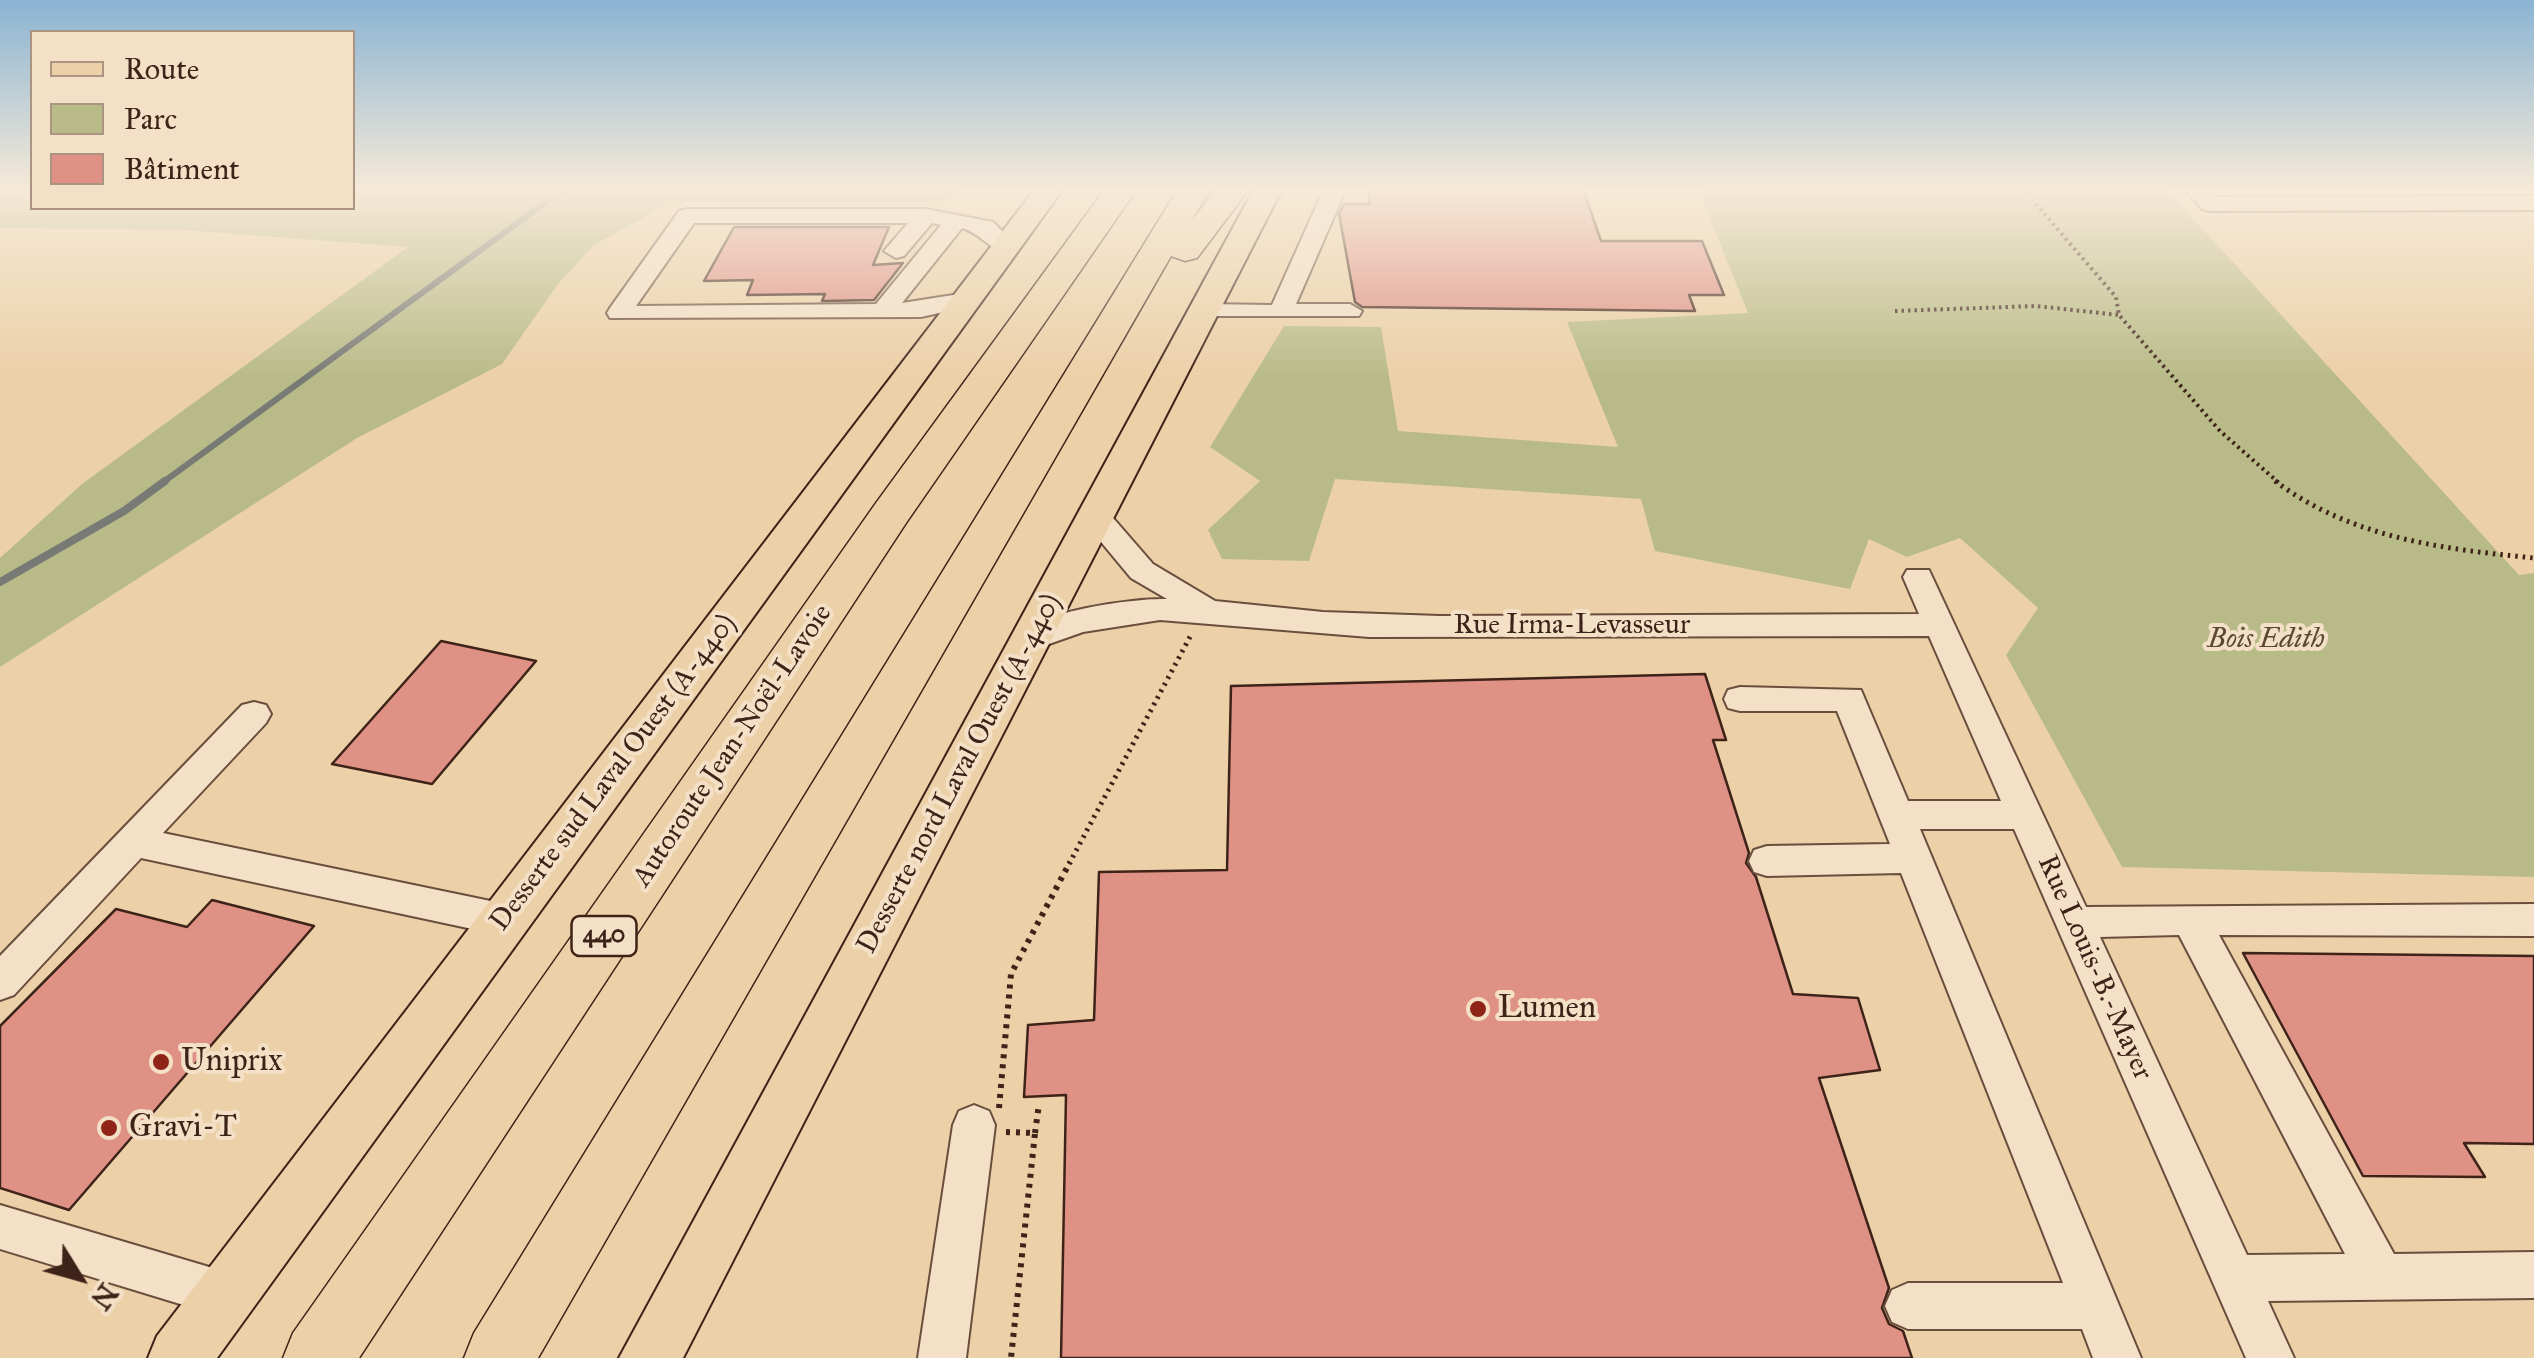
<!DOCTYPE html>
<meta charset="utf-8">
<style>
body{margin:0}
#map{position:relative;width:2534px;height:1358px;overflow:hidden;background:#ecd0a8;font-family:"IM FELL Great Primer",serif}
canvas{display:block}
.legend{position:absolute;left:30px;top:30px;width:325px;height:180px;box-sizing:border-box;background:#f3e0c6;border:2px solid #ab9481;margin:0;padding:12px 18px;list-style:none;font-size:30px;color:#3e2319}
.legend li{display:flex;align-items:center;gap:20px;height:50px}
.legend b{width:50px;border:2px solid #ab9481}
.north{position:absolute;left:30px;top:1228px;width:100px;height:100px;-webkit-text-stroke:8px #f3e0c6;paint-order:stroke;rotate:127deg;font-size:28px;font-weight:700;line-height:40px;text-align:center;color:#3e2319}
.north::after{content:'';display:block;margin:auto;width:35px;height:45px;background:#3e2319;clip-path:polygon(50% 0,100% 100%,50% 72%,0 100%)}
</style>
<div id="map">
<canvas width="2534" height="1358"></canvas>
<ul class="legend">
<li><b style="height:12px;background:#ecd0a8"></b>Route</li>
<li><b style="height:28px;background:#b8bb88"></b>Parc</li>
<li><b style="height:28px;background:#df9186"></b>Bâtiment</li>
</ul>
<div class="north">N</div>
</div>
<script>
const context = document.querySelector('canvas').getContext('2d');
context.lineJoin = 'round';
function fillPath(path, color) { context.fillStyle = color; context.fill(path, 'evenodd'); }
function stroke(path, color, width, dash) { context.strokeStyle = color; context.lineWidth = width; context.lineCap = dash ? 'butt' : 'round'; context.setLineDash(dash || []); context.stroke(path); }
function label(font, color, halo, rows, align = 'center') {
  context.font = font + ' "IM FELL Great Primer",serif'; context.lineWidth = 8; context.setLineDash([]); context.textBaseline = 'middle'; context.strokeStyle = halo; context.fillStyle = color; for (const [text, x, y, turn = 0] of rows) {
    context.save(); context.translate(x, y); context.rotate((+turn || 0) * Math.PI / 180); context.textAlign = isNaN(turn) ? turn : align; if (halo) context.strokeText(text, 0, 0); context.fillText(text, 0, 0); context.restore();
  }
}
const green = new Path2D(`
 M0 189H32V208H352L353 189H965L942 203 673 202 594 245 558 284 502 364 357 438 0 667V558L82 484 408 247 182 230 0 228Z
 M1698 189H2166L2519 575 2534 573V877L2122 867 2006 655 2038 608 1960 538 1907 557 1869 539 1850 589 1655 551 1641 499 1335 479 1309 561 1222 559 1208 530 1260 481 1210 447 1284 326 1381 327 1398 431 1618 447 1567 322 1748 313Z`);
const streamFar1 = new Path2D(`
 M162 483 564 189`);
const stream = new Path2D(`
 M0 582 124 511 165 481`);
const building = new Path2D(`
 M1368 189H1583L1601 241H1702L1724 295H1689L1695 311 1362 307 1355 302 1339 214 1344 204H1370Z
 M734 227H889L873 265 903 263 874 300 822 301 825 294 747 295 753 280 704 281Z
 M441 641 536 661 432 784 332 764Z
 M1705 674 1726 740H1713L1749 853 1746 863 1756 877 1793 994 1858 998 1880 1070 1819 1078 1889 1288 1882 1308 1889 1324 1903 1331 1912 1358H1061L1066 1095 1024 1097 1028 1025 1094 1020 1099 872 1227 870 1231 686Z
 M212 900 314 926 69 1210 0 1188V1026L116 909 187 927Z
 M2243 953 2534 956V1144L2464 1143 2485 1177 2363 1176Z`);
const pathFar2 = new Path2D(`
 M2023 189 2116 297 2119 315 2220 431 2279 483
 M1895 311 2036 306 2119 315`);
const pathFar1 = new Path2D(`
 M2275 481C2351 538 2442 549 2534 558
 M1069 864 1191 635`);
const path = new Path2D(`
 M999 1108 1011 974 1070 862
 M1006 1132 1035 1133 1011 1358
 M1035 1133 1039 1104`);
const minor = new Path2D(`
 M1324 189H1346L1296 304H1350L1362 311 1359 316H1196L1193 311 1196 306 1205 304 1272 305Z
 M2185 189H2208L2216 197 2534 196V210L2210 211 2202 209Z
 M687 209H926L993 222 1017 246 1006 253C989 249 980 233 962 228L902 303 966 293 978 300 975 305 921 317 610 318 607 313 610 308 679 211ZM694 223H908L884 251 896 258 904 256 932 223 941 225 876 304 636 306Z
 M1097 509 1107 511 1153 564 1215 601 1323 612 1440 616 1919 614 1903 577 1907 570H1929L2086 907 2534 904V936L2219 935 2394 1254 2534 1252V1298L2268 1301 2294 1358H2246L2014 829H1920L2141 1358H2093L2082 1329H1908L1892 1322 1885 1306 1892 1290 1908 1283H2063L1901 873 1767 876 1754 872 1749 861 1754 850 1767 846 1890 844 1837 711H1740L1728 708 1724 699 1728 690 1740 687 1861 690 1908 801H2001L1929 636 1369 637 1160 620 1083 632 1032 650 1021 647 1016 639C1032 611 1135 598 1167 599L1131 578 1087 525 1083 518 1087 511ZM2179 935 2345 1254 2247 1255 2100 937Z
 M254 702 266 705 271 714 266 723 163 833 505 904 518 909 524 920 518 931 505 936 141 858 14 995 0 1000V956L242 705Z
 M974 1105 989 1111 995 1125 966 1358H918L953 1125 959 1111Z
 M0 1205 226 1272 242 1279 249 1295 242 1311 226 1318 0 1249Z`);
const major = new Path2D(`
 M1035 189H1063L217 1358H148L157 1336Z
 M1254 189H1282L683 1358H619Z`);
const highway = new Path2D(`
 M1105 189H1137L906 523 359 1358H283L293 1333 876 503Z
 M1178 189H1210L1192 220 1217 189H1249L1197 258 1185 261 1171 256 538 1358H464L474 1333Z`);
const markers = [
 [1478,1009,10,"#8f2418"],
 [161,1062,10,"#8f2418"],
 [109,1128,10,"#8f2418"]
];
const shields = [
 [604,936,65]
];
const shieldNames = [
 ["440",604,936]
];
const streetNames = [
 ["Rue Irma-Levasseur",1572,626],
 ["Autoroute Jean-Noël-Lavoie",733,746,-56],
 ["Desserte sud Laval Ouest (A-440)",614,773,-53],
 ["Desserte nord Laval Ouest (A-440)",960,774,-62],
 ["Rue Louis-B.-Mayer",2094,968,66]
];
const parkNames = [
 ["Bois Edith",2266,640]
];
const nearPoinames = [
 ["Lumen",1498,1009],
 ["Uniprix",181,1062],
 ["Gravi-T",129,1128]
];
fillPath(green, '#b8bb88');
stroke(streamFar1, '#777a75', 6);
stroke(stream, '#777a75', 8);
fillPath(building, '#df9186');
stroke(building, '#3e2319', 2.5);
stroke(minor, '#6a4e3d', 4);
stroke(major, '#3e2319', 4);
stroke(highway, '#3e2319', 3);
stroke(pathFar2, '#3e2319', 4, [2.5, 4]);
stroke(pathFar1, '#3e2319', 5, [2.5, 5]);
stroke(path, '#3e2319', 6, [4, 6]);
fillPath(minor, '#f3e0c6');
fillPath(major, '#ecd0a8');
fillPath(highway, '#ecd0a8');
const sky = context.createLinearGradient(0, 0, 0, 379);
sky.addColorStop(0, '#8ab4d3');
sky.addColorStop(0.5, '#f6ead8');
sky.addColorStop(1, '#f6ead800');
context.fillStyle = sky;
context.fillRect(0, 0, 2534, 379);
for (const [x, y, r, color] of markers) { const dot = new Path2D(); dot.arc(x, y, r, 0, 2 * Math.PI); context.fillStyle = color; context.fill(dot); stroke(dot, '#f3e0c6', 4); }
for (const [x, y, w] of shields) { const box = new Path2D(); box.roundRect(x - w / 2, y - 20, w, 40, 8); context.fillStyle = '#f3e0c6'; context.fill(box); stroke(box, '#3e2319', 2.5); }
label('bold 25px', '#3e2319', null, shieldNames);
label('28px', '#3e2319', '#f3e0c6', streetNames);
label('italic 28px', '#5c4935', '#f3e0c6', parkNames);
label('32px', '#3e2319', '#f3e0c6', nearPoinames, 'left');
</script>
